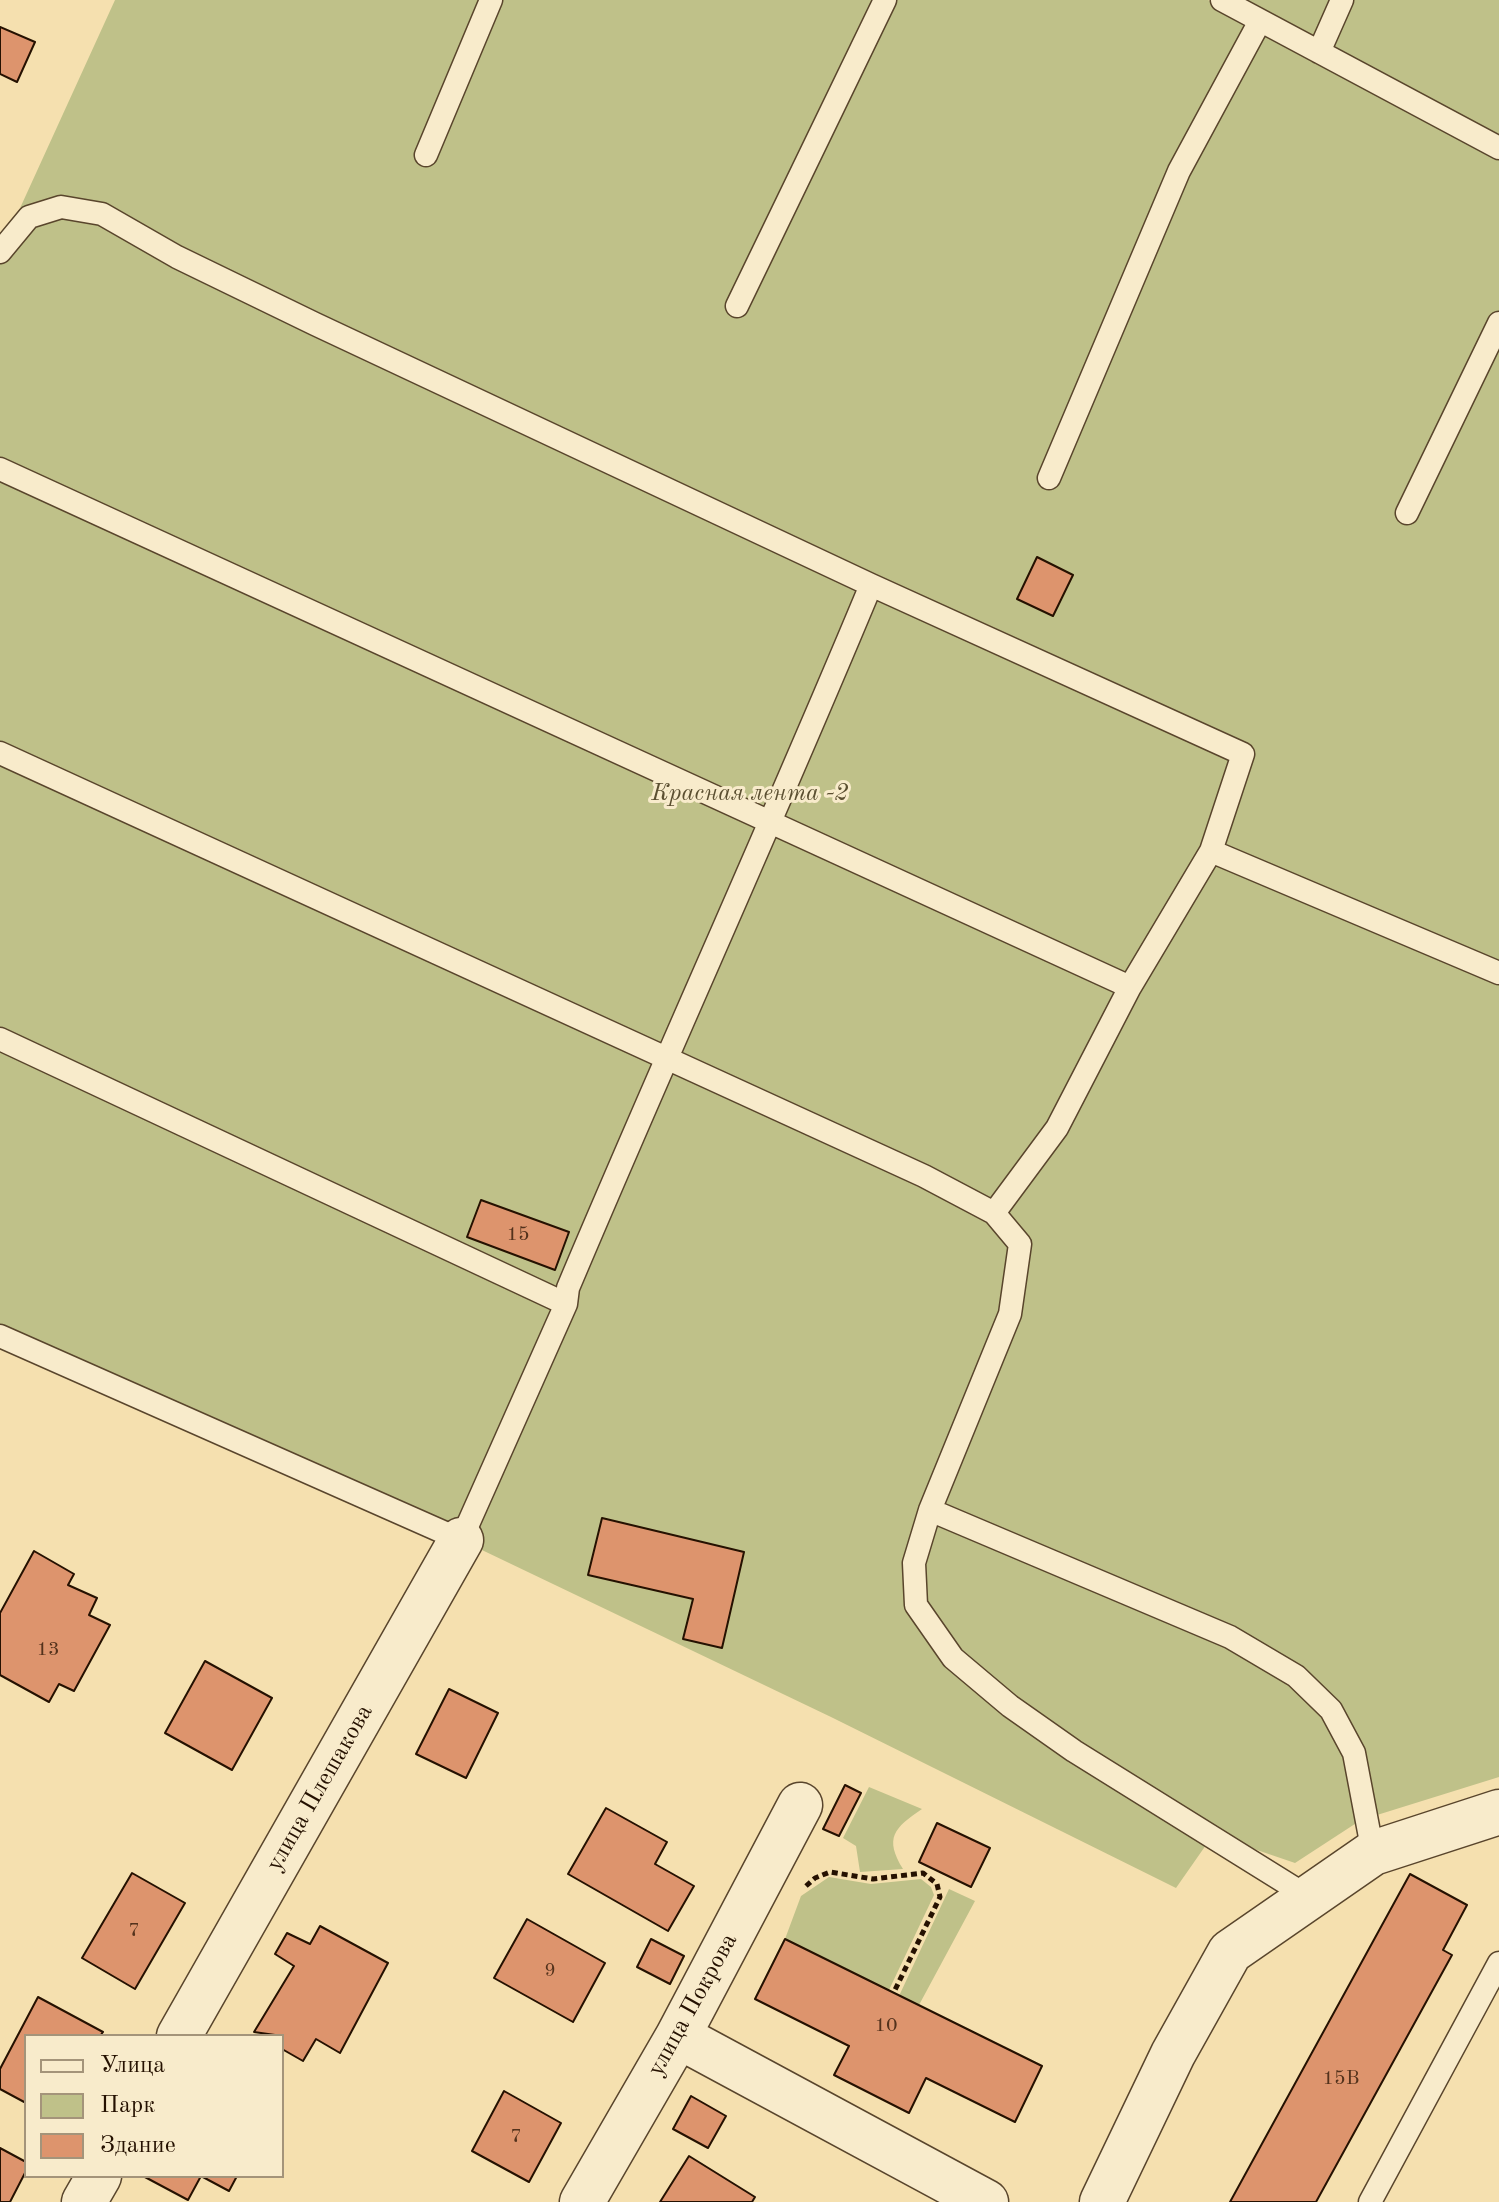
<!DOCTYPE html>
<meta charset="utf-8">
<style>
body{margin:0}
#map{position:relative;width:1499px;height:2202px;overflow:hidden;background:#f5e0af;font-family:"Old Standard TT",serif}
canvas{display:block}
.legend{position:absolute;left:24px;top:2034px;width:260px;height:144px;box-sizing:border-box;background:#f8ebcb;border:2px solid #a4947a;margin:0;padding:10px 14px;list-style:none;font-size:24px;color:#251101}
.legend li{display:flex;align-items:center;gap:16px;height:40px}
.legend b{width:40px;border:2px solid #a4947a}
</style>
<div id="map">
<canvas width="1499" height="2202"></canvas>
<ul class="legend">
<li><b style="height:10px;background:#f8ebcb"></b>Улица</li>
<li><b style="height:22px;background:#bfc189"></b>Парк</li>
<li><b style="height:22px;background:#dd946d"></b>Здание</li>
</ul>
</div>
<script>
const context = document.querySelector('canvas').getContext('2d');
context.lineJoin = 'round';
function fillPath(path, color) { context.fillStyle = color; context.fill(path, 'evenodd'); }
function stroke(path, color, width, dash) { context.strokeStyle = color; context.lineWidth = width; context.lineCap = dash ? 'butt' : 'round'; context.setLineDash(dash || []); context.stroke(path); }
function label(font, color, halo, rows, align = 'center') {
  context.font = font + ' "Old Standard TT",serif'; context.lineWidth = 6; context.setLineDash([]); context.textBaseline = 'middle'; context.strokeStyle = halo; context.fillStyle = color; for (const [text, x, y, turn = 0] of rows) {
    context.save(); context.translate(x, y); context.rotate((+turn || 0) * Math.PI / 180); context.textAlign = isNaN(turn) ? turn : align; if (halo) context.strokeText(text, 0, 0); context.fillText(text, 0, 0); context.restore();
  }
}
const green = new Path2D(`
 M115 0H1208L1499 148V1777L1361 1820 1295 1863 1213 1835 1176 1888 831 1717 461 1540 0 1336V252Z
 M1242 0H1499V141Z
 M869 1787 922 1809C894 1828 884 1838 903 1869L860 1872 856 1846 843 1838Z
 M829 1877 871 1884 921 1879 931 1887 934 1895 889 1990 785 1939 801 1896Z
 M949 1889 975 1901 919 2005 899 1996Z`);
const building = new Path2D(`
 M0 27 35 42 17 82 0 74Z
 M1037 557 1073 575 1053 616 1017 599Z
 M481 1200 569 1232 555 1270 467 1237Z
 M602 1518 744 1552 722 1648 683 1639 693 1599 588 1575Z
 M34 1551 74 1574 68 1585 97 1598 89 1615 110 1625 74 1691 59 1684 49 1702 0 1675V1613Z
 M205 1661 272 1698 232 1770 165 1733Z
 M449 1689 498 1713 466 1778 416 1754Z
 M845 1785 861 1793 839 1836 823 1829Z
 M606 1808 667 1842 655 1864 694 1886 668 1931 568 1874Z
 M937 1823 990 1848 971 1887 919 1862Z
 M132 1873 185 1903 135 1989 82 1958Z
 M1410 1874 1467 1905 1443 1950 1452 1955 1316 2202H1230Z
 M527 1919 605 1963 573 2022 494 1978Z
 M320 1926 388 1963 340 2053 316 2039 303 2061 282 2049V2036L254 2032 294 1966 275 1954 287 1933 310 1944Z
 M651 1939 684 1956 670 1984 637 1967Z
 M785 1939 1042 2066 1015 2122 926 2078 909 2113 834 2075 849 2046 755 1999Z
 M38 1997 103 2032 100 2036H26V2103L0 2089V2069Z
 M504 2091 561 2123 529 2182 472 2151Z
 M691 2096 726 2116 708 2148 673 2129Z
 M0 2148 26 2162V2171L10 2202H0Z
 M689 2156 755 2197 752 2202H660Z
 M143 2176H237L229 2191 201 2176 188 2200Z`);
const path = new Path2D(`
 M806 1886 815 1878 830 1872 873 1879 923 1873 937 1884 940 1897 894 1992`);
const lane = new Path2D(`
 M1222 0 1499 148
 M1319 52 1342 0
 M426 155 491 0
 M0 252 29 217 61 207 102 214 177 257 315 324 871 585 1243 754 1211 851 1130 987 1057 1128 994 1213
 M737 306 885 0
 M0 469 1130 987
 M1049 478 1179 171 1260 21
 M1407 513 1499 323
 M0 753 924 1176 994 1213 1020 1244 1010 1314 930 1510 914 1563 916 1605 953 1658 1010 1706 1074 1751 1307 1896
 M1211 851 1499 973
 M0 1039 566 1304
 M0 1336 461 1540 566 1304 568 1288C667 1053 773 821 871 585
 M930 1510 1230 1637 1296 1676 1331 1710 1354 1753 1373 1853
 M1370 2202 1499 1963`);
const street = new Path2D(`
 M179 2036 461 1540
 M678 2036 986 2202
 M84 2202 99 2176
 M582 2202 678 2036 800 1805
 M1102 2202 1173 2054 1230 1952 1373 1853 1499 1812`);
const numberNames = [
 ["15",518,1235],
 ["13",48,1650],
 ["7",134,1931],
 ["9",550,1971],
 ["10",886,2026],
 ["15В",1341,2079],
 ["7",516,2137]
];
const parkNames = [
 ["Красная лента -2",750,794]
];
const streetNames = [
 ["улица Плешакова",320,1788,-60],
 ["улица Покрова",693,2005,-61]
];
fillPath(green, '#bfc189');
fillPath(building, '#dd946d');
stroke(building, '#251101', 2);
stroke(lane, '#59452c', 25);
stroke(street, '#59452c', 47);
stroke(path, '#251101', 5, [6, 4]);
stroke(lane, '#f8ebcb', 22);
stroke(street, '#f8ebcb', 44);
label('20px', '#53321c', null, numberNames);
label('italic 24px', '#5b4f31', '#f8ebcb', parkNames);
label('24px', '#251101', '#f8ebcb', streetNames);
</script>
